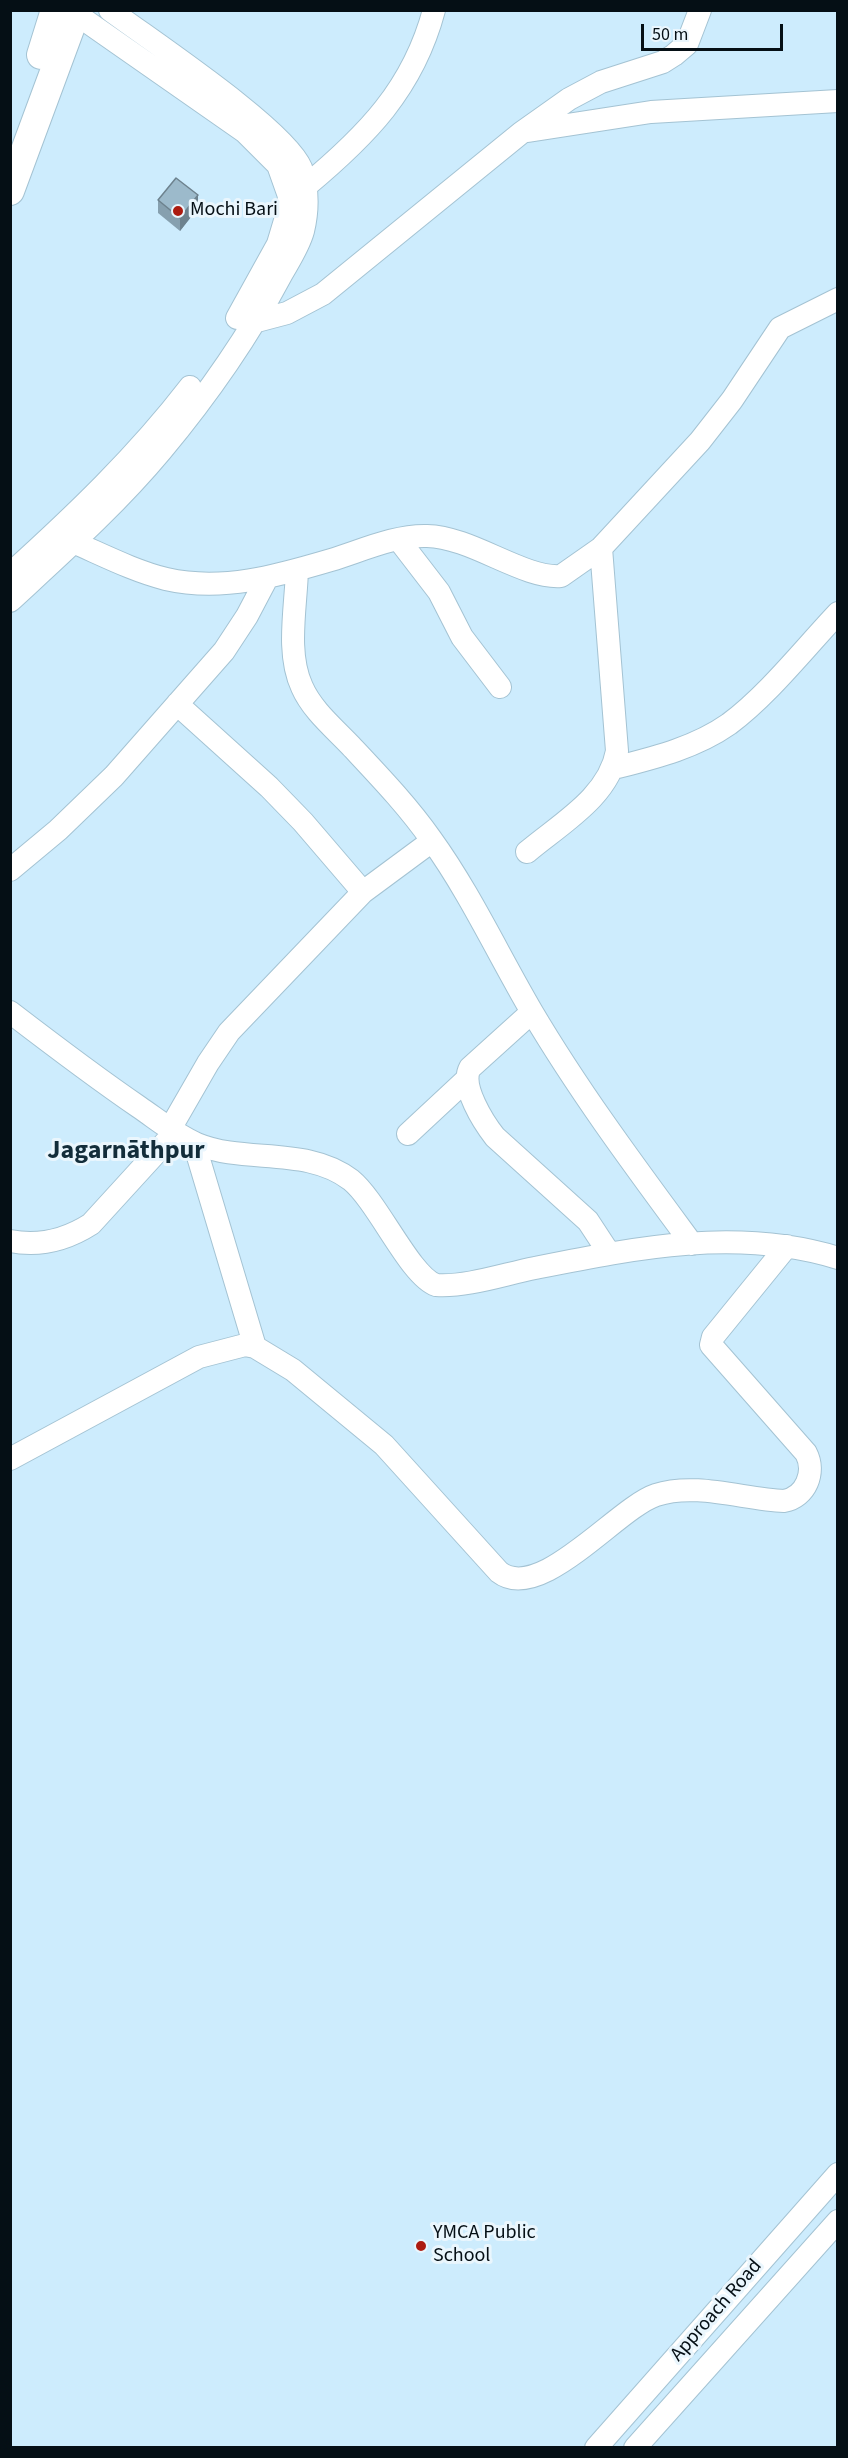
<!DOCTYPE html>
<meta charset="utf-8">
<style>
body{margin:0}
#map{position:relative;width:848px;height:2458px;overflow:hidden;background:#cdecfd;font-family:"Source Sans 3",sans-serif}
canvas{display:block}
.frame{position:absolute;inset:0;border:12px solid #050f15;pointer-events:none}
.scale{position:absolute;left:641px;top:24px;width:142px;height:27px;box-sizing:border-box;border:3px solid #050f15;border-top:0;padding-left:8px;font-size:18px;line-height:21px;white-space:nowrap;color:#050f15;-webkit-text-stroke:4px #eaf6fd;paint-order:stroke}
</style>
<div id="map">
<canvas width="848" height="2458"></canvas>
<div class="frame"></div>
<div class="scale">50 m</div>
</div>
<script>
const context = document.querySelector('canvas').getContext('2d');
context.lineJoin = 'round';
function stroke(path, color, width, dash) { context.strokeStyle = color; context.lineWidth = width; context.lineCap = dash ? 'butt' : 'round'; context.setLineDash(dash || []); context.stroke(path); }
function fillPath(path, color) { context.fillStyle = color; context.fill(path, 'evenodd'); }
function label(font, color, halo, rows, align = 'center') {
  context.font = font + ' "Source Sans 3",sans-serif'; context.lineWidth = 6; context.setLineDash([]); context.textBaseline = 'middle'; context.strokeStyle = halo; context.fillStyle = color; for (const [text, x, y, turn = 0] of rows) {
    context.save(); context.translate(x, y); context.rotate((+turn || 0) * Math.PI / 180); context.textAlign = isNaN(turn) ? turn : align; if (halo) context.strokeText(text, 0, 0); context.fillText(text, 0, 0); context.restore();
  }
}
const minor = new Path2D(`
 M76 14 245 132 278 165 289 196 287 214 278 244 237 318
 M528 131 651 112 838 101
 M306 186C366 136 413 89 434 10
 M253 322 287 313 323 294 521 133 569 99 601 82 663 62 674 55 687 44 700 10
 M399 540 439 592 462 637 500 687
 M73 542C103 555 134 571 166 579 222 592 277 576 331 560 361 551 395 535 427 536 472 537 523 579 561 576L601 548 700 441 732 400 780 328 838 299
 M297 570C296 607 286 653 302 687 312 710 334 728 351 746 379 776 407 805 431 839 470 893 498 954 532 1012 580 1093 636 1168 692 1244
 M10 574C74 516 137 456 190 387
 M10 601C62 553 116 505 161 451 206 397 248 337 281 275 289 261 299 246 303 231 308 210 308 188 301 168 285 129 150 40 110 10
 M177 704 269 787 303 822 363 892
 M614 768C653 758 695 748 729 724 768 695 804 649 838 613
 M527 852C560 824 609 797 617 751L601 548
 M10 870 58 830 114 776 224 651 247 616 267 578
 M10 1012C53 1045 95 1077 139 1107 158 1120 176 1135 197 1144 245 1164 307 1146 351 1180 378 1202 410 1276 436 1285 468 1287 504 1274 535 1268 635 1248 738 1227 838 1258
 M532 1012 470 1068C460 1086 484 1123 495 1137L588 1221 609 1253
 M170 1129 208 1063 229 1032 363 892 432 841
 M408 1134 466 1080
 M194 1143 255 1347
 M10 1241C40 1247 66 1240 91 1224L175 1132
 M10 1459 199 1357 245 1345 255 1347 293 1370 384 1445 499 1572C540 1604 617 1508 656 1495 695 1482 743 1499 784 1501 806 1497 816 1472 806 1453L711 1345 713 1337 787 1246
 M596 2448 838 2174
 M635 2448 838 2221`);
const major = new Path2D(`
 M41 55 55 10
 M10 191 77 10`);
const wall = new Path2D(`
 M158 200 198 208 180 231 158 213Z`);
const shadedWall = new Path2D(`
 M198 195V208L180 231V218Z`);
const building = new Path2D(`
 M176 178 198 195 180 218 158 200Z`);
const markers = [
 [178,211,6,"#ac1b10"],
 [421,2246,6,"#ac1b10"]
];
const poiNames = [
 ["Mochi Bari",190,211],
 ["YMCA Public",433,2234],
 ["School",433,2257]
];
const streetNames = [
 ["Approach Road",717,2311,-49]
];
const districtNames = [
 ["Jagarnāthpur",126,1152]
];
stroke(minor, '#a4c3d3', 24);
stroke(major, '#a4c3d3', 30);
stroke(minor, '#fff', 22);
stroke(major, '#fff', 28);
fillPath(wall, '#86a0af');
fillPath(shadedWall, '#6d828e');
fillPath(building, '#9cbacb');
stroke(building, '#6d828e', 1.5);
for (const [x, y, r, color] of markers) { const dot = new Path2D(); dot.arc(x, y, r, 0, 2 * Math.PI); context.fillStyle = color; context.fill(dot); stroke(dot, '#eaf6fd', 2); }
label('20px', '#050f15', '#eaf6fd', poiNames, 'left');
label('20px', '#050f15', '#eaf6fd', streetNames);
label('bold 26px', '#132d3a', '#eaf6fd', districtNames);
</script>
